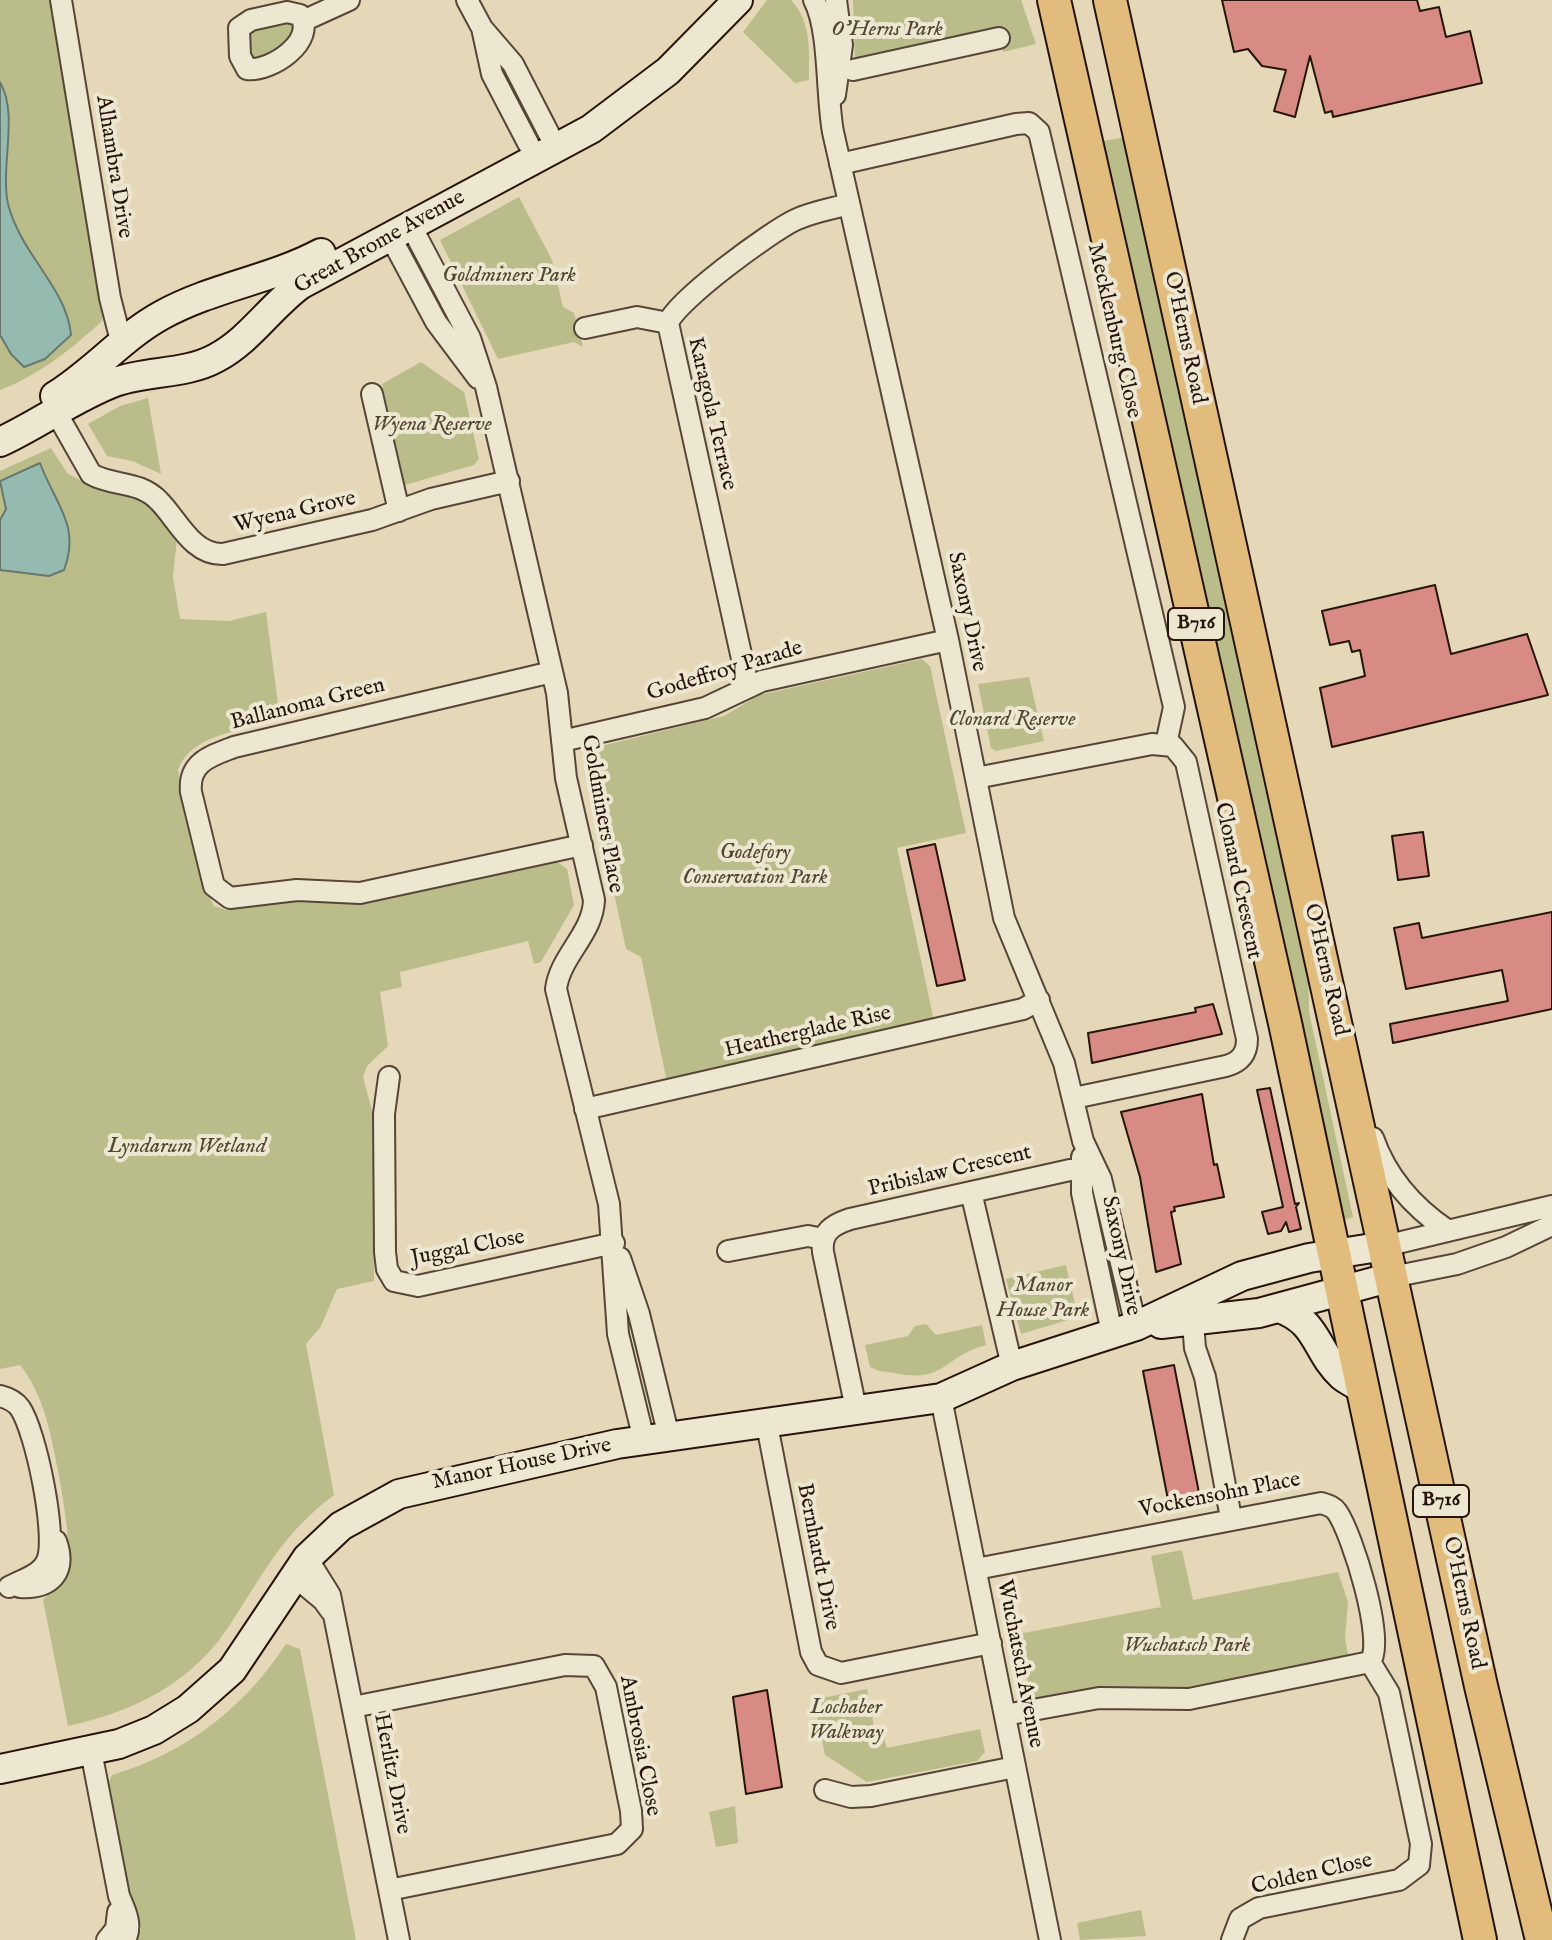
<!DOCTYPE html>
<style>
body{margin:0}
canvas{display:block;background:#e4d8b8}
</style>
<canvas width="1552" height="1940"></canvas>
<script>
const context = document.querySelector('canvas').getContext('2d');
context.lineJoin = 'round';
function fillPath(path, color) { context.fillStyle = color; context.fill(path, 'evenodd'); }
function stroke(path, color, width, dash) { context.strokeStyle = color; context.lineWidth = width; context.lineCap = dash ? 'butt' : 'round'; context.setLineDash(dash || []); context.stroke(path); }
function label(font, color, halo, rows, align = 'center') {
  context.font = font + ' "IM FELL English",serif'; context.lineWidth = 8; context.setLineDash([]); context.textBaseline = 'middle'; context.strokeStyle = halo; context.fillStyle = color; for (const [text, x, y, turn = 0] of rows) {
    context.save(); context.translate(x, y); context.rotate((+turn || 0) * Math.PI / 180); context.textAlign = isNaN(turn) ? turn : align; if (halo) context.strokeText(text, 0, 0); context.fillText(text, 0, 0); context.restore();
  }
}
const green = new Path2D(`
 M0 0H52L104 313 102 321C70 350 41 374 0 390Z
 M767 0H791C812 22 809 52 809 80L795 83 743 32Z
 M853 0H1021L1036 44 1003 52 999 35 855 66Z
 M290 21 296 24 288 46 261 61 253 59 249 36 252 31Z
 M1125 137 1308 952 1309 1012 1353 1217 1346 1219 1332 1210 1098 142Z
 M519 197 552 260 563 307 574 313 583 347 574 342 498 359 440 240Z
 M421 362 464 392 479 459 474 465 405 485 382 384Z
 M148 398 161 474 132 461 107 456 88 424 120 406Z
 M51 448 68 474 92 486 119 489 143 499 177 538 173 577 180 619 229 621 266 612 279 711 259 716 260 723C231 733 189 738 178 770L203 884 214 906 226 910 289 900 360 903 556 861 567 869 574 905 541 962 534 964 528 941 400 972 402 987 380 992 388 1046 367 1066 363 1077 373 1115 374 1281 337 1289 320 1328 306 1344 334 1495C279 1537 264 1574 227 1629 189 1685 132 1712 68 1726L43 1600C50 1590 63 1584 67 1573 76 1552 53 1439 45 1414 39 1396 32 1380 20 1365L0 1369V471Z
 M922 659 930 666 966 833 897 848 934 1021 667 1082 641 957 626 949 586 763 597 747 724 716 759 695Z
 M1029 677 1044 741 996 751 991 748 978 684Z
 M1066 1265 1076 1308 1071 1319 1021 1334 1006 1279Z
 M926 1324 936 1335 982 1325 986 1345C943 1356 946 1384 894 1373 884 1371 878 1372 870 1367L865 1345 908 1336 915 1326Z
 M1182 1550 1193 1600 1338 1572 1348 1602 1345 1638 1349 1660 1195 1691 1032 1703 1018 1634 1161 1607 1151 1556Z
 M286 1644 300 1649 356 1940H137L141 1929 138 1912 129 1892 108 1784 112 1775C186 1753 244 1708 286 1644Z
 M867 1689 875 1732 884 1738 887 1748 980 1729 985 1752 977 1761 867 1782 825 1755 815 1707 822 1698Z
 M735 1806 738 1843 716 1847 709 1812Z
 M1141 1910 1146 1936 1080 1940 1077 1923Z`);
const water = new Path2D(`
 M0 82C19 115 0 165 8 204 21 255 67 288 71 335L45 359 24 367 11 354 0 335Z
 M40 463C55 504 81 525 64 570L49 576 0 570V520L6 509 0 481Z`);
const building = new Path2D(`
 M1222 0H1417L1420 11 1439 7 1446 37 1470 31 1482 83 1333 117 1332 111 1325 113 1310 56 1295 117 1274 111 1286 70 1262 66 1248 49 1234 52Z
 M1435 585 1451 654 1527 634 1548 695 1332 747 1320 688 1365 676 1360 650 1352 652 1349 641 1330 645 1322 611Z
 M1423 832 1429 876 1398 880 1392 836Z
 M935 844 965 980 937 986 907 850Z
 M1552 912V1009L1393 1043 1390 1024 1508 1001 1502 970 1406 989 1394 928 1419 923 1422 938Z
 M1213 1004 1222 1034 1092 1063 1088 1033 1196 1012 1195 1008Z
 M1270 1088 1295 1204 1299 1203 1296 1207 1301 1229 1289 1232 1286 1222 1281 1231 1268 1234 1262 1212 1283 1207 1257 1090Z
 M1202 1094 1214 1165 1217 1164 1224 1197 1174 1207 1175 1211 1171 1212 1181 1264 1156 1272 1140 1177 1121 1112Z
 M1174 1365 1200 1498 1169 1505 1143 1371Z
 M767 1690 782 1787 746 1794 733 1697Z`);
const street = new Path2D(`
 M61 0 110 298 121 341
 M467 0 482 28 513 64 549 134
 M814 0C830 30 826 94 833 132L948 640 1004 918 1064 1063 1083 1141 1101 1179 1136 1326
 M287 12 300 15C317 41 271 72 247 69L240 56 239 28 251 20Z
 M303 21 349 0
 M482 28 492 74 529 145
 M853 70 999 38
 M835 95 842 45 836 0
 M840 164 1016 124 1029 123 1039 132 1174 707 1166 744
 M411 226 470 338 486 387 557 693 566 778 594 900C593 934 560 956 556 989L609 1204 618 1334 644 1440
 M390 236 436 322 478 378
 M585 328 637 317 668 323
 M372 394 399 511
 M57 414 91 474C114 487 139 480 159 501 178 520 192 555 223 554L372 520 431 499 509 481
 M552 672 234 747C211 756 188 762 191 792L214 886 230 898 297 890 360 893 582 845
 M748 686 668 323C677 300 770 232 795 220 812 212 831 209 849 204
 M562 741 705 708 762 681 948 640
 M976 778 1152 744 1173 746 1186 762 1247 1039C1247 1054 1240 1062 1226 1066L1074 1098
 M389 1077 384 1114 385 1252 387 1269 394 1281 418 1286 614 1243
 M585 1109 1023 1009 1039 1000
 M1373 1138C1387 1178 1413 1207 1447 1230
 M1082 1157V1193L1112 1333
 M971 1192 1012 1366
 M1385 1246 1552 1206
 M728 1251 808 1236 823 1239
 M620 1258 639 1314 669 1437
 M1392 1277 1457 1264 1506 1247 1552 1225
 M1192 1310 1195 1348 1205 1377 1231 1518
 M0 1396C8 1398 15 1401 20 1408 36 1432 56 1531 48 1558 43 1575 23 1579 9 1587
 M941 1398 1050 1940
 M856 1409 823 1252C821 1232 832 1225 850 1219L1070 1170 1095 1168
 M767 1425 811 1652 818 1665 841 1673 991 1643
 M307 1558 330 1595 399 1940
 M976 1569 1321 1503C1327 1505 1333 1506 1337 1512 1352 1533 1386 1642 1370 1662
 M293 1575 323 1600 331 1611
 M20 1587C51 1589 67 1572 56 1541
 M353 1707 565 1665 594 1666 606 1687 631 1811 632 1829 617 1844 389 1890
 M1005 1715 1099 1698 1189 1699 1370 1662
 M91 1751 119 1896C125 1910 133 1925 125 1940
 M825 1790 851 1797 871 1796 1015 1767
 M107 1940 116 1929 118 1912
 M1232 1940 1240 1919 1259 1908 1399 1880 1419 1865 1421 1844 1389 1693 1370 1662`);
const secondary = new Path2D(`
 M55 396C94 372 122 337 162 315 213 287 270 280 321 253
 M0 442C39 424 75 397 115 382 148 370 185 375 216 358 250 340 270 307 300 285L591 129 668 71 738 0
 M1279 1308C1319 1322 1315 1351 1342 1376 1348 1381 1357 1385 1364 1389
 M1161 1324 1259 1313 1392 1277
 M0 1769 119 1744 154 1730 188 1709 232 1670 307 1558 341 1526 399 1494 617 1444 941 1398 1012 1366 1136 1326 1242 1276 1309 1258 1385 1246`);
const primary = new Path2D(`
 M1054 0 1285 1023 1480 1940
 M1110 0 1481 1686 1542 1940`);
const shields = [
 [1196,624,56],
 [1441,1501,56]
];
const shieldNames = [
 ["B716",1196,624],
 ["B716",1441,1501]
];
const parkNames = [
 ["O'Herns Park",887,30],
 ["Goldminers Park",509,276],
 ["Wyena Reserve",432,425],
 ["Clonard Reserve",1012,720],
 ["Godefory",755,853],
 ["Conservation Park",755,878],
 ["Lyndarum Wetland",187,1147],
 ["Manor",1043,1286],
 ["House Park",1043,1311],
 ["Wuchatsch Park",1187,1646],
 ["Lochaber",846,1708],
 ["Walkway",846,1733]
];
const streetNames = [
 ["Alhambra Drive",113,167,81],
 ["Great Brome Avenue",380,243,-29],
 ["Mecklenburg Close",1113,331,77],
 ["O'Herns Road",1184,338,78],
 ["Karagola Terrace",711,414,77],
 ["Wyena Grove",295,513,-13],
 ["Saxony Drive",966,612,78],
 ["Godeffroy Parade",725,672,-17],
 ["Ballanoma Green",308,705,-14],
 ["Goldminers Place",601,814,80],
 ["Clonard Crescent",1237,881,78],
 ["O'Herns Road",1325,970,77],
 ["Heatherglade Rise",808,1033,-13],
 ["Pribislaw Crescent",950,1172,-13],
 ["Juggal Close",468,1249,-11],
 ["Saxony Drive",1120,1256,78],
 ["Manor House Drive",522,1465,-12],
 ["Vockensohn Place",1220,1496,-11],
 ["Bernhardt Drive",817,1557,79],
 ["O'Herns Road",1463,1603,78],
 ["Wuchatsch Avenue",1019,1664,79],
 ["Ambrosia Close",639,1746,79],
 ["Herlitz Drive",391,1774,79],
 ["Colden Close",1312,1875,-13]
];
fillPath(green, '#babd8a');
fillPath(water, '#95bab0');
stroke(water, '#69786e', 2);
fillPath(building, '#d88b84');
stroke(building, '#27150c', 2);
stroke(street, '#564637', 24);
stroke(secondary, '#27150c', 32);
stroke(primary, '#27150c', 36);
stroke(street, '#ede6d1', 20);
stroke(secondary, '#ede6d1', 28);
stroke(primary, '#e2bc7c', 32);
for (const [x, y, w] of shields) { const box = new Path2D(); box.roundRect(x - w / 2, y - 16, w, 32, 6); context.fillStyle = '#ede6d1'; context.fill(box); stroke(box, '#27150c', 2); }
label('bold 20px', '#27150c', null, shieldNames);
label('italic 22px', '#534732', '#ede6d1', parkNames);
label('22px', '#27150c', '#ede6d1', streetNames);
</script>
